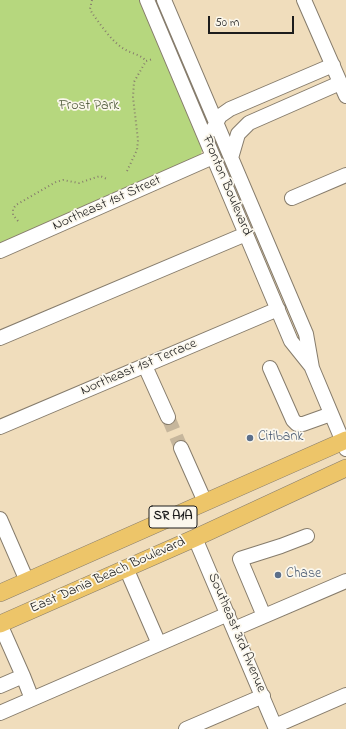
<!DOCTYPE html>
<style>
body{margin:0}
#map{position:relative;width:346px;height:729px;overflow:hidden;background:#f0ddbc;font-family:"Indie Flower",sans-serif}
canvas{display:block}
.scale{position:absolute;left:208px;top:16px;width:86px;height:18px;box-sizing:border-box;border:2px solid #1c1c1c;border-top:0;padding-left:5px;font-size:12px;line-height:14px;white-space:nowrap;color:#1c1c1c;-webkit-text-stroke:3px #fbf7ec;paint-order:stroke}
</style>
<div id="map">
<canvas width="346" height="729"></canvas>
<div class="scale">50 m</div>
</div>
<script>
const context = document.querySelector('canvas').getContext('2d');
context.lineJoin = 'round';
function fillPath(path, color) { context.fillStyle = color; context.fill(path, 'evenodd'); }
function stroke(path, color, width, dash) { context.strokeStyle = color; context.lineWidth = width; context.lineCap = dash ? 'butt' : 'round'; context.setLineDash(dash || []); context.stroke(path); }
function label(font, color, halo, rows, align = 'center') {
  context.font = font + ' "Indie Flower",sans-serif'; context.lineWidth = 3.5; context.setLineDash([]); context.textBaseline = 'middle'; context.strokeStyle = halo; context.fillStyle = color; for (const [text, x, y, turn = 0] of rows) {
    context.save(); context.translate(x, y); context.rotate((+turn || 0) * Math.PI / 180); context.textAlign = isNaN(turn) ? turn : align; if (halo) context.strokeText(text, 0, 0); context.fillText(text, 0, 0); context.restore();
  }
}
const green = new Path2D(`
 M0 0H141L203 146 201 154 197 158 0 243Z`);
const minorTunnel = new Path2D(`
 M168 417 181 448`);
const path = new Path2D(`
 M92 0 90 9 92 13C101 25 111 41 124 49 132 54 140 54 146 61
 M127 171 137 150 138 140 133 97 134 82 146 61 153 59
 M18 221 13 215V209L16 205 56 182 63 180 79 183 100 176 107 179`);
const minor = new Path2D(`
 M147 0 291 341 311 366
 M164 0 306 334 312 368 346 449
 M304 0 346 96
 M213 129 220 116 230 109 333 65
 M231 158 238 134 249 123 340 83
 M292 198 346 175
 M0 251 213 157
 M0 338 246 234
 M145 366 168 417
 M270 368 293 420 297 424H303L331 414
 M0 427 278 309
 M181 448 205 502
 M0 519 27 581
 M195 538 276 729
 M126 568 159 644
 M264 616 240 559 281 546 307 536
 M0 624 23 676 0 686
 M234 629 346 581
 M23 676 32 699
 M0 713 228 614
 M275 726 346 695
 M186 729 263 696`);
const major = new Path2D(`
 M0 593 346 440
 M0 624 195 538 346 468`);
const markers = [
 [250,438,4,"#5c6f8a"],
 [278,575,4,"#5c6f8a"]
];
const shields = [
 [173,517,48]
];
const shieldNames = [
 ["SR A1A",173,517]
];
const parkNames = [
 ["Frost Park",89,107]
];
const streetNames = [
 ["Fronton Boulevard",226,186,67],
 ["Northeast 1st Street",107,204,-24],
 ["Northeast 1st Terrace",139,368,-23],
 ["East Dania Beach Boulevard",108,576,-24],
 ["Southeast 3rd Avenue",236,633,67]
];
const serviceNames = [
 ["Citibank",258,438],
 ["Chase",286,575]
];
fillPath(green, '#b6d77e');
stroke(minorTunnel, '#c6b69c', 14, [14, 7]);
stroke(minor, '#867c6c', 16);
stroke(major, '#867c6c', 18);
stroke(path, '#867c6c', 2, [1, 3]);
stroke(minor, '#fff', 14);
stroke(major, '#edc569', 17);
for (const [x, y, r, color] of markers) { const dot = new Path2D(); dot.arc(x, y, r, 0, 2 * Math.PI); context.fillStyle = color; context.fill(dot); stroke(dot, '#fbf7ec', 1.5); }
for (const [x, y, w] of shields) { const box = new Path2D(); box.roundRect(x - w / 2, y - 11, w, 22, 3); context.fillStyle = '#fbf7ec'; context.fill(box); stroke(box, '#1c1c1c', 1); }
label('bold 13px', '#1c1c1c', null, shieldNames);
label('14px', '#525d3e', '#fbf7ec', parkNames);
label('14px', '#1c1c1c', '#fbf7ec', streetNames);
label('14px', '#4e5e75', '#fbf7ec', serviceNames, 'left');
</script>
